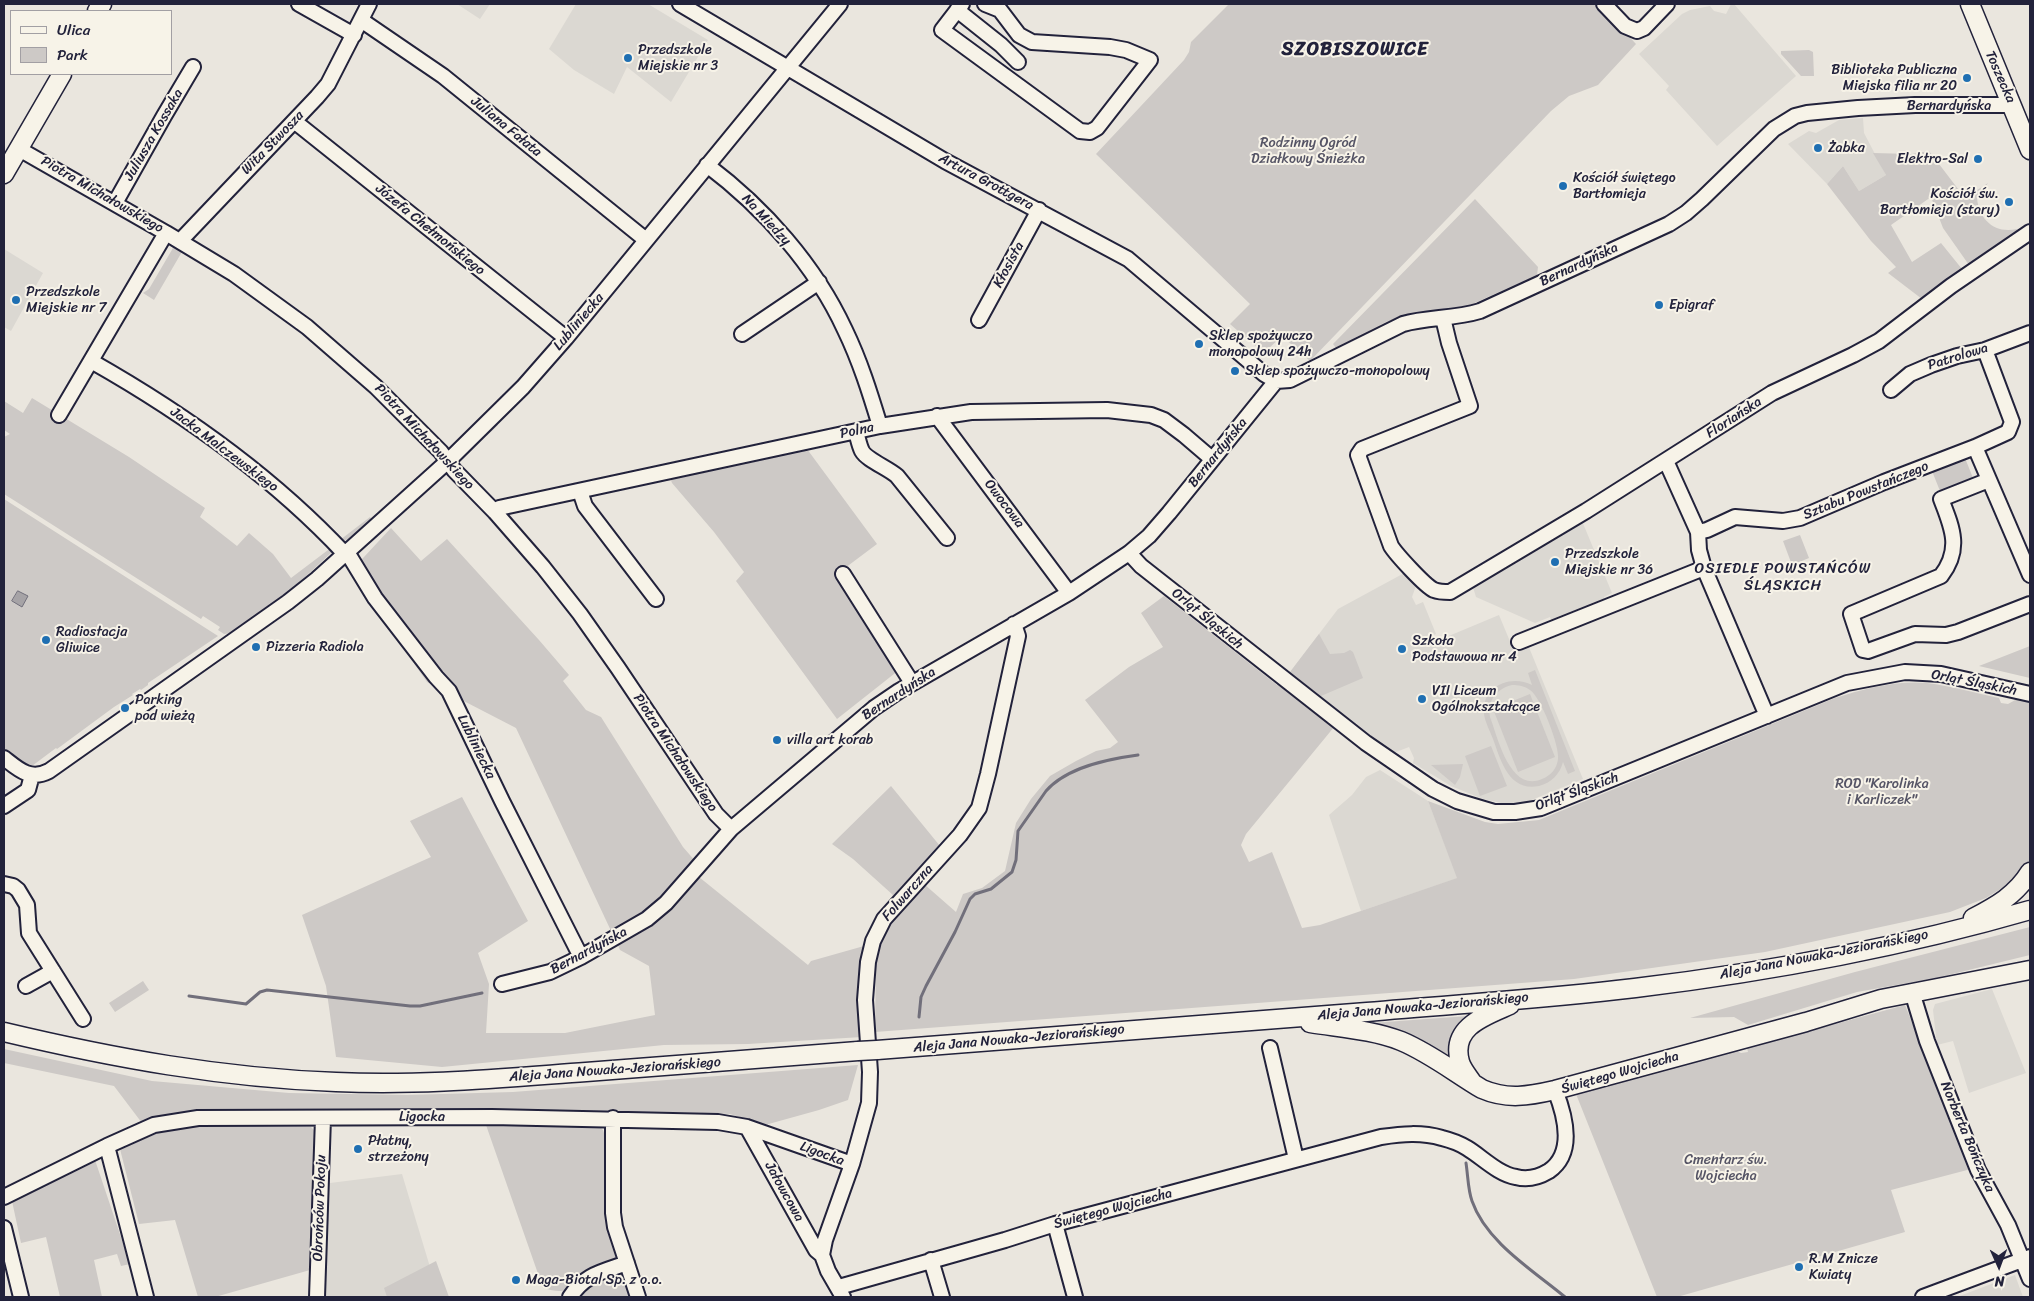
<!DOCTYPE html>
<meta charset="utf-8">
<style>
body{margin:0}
#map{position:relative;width:2034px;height:1301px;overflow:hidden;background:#eae6de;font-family:Sriracha,sans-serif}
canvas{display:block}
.frame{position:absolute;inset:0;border:5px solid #22223b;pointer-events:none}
.legend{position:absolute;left:10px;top:10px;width:162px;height:65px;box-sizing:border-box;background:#f7f3e8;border:1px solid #a29fa3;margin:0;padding:6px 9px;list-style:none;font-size:15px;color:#22223b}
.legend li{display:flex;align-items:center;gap:10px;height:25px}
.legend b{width:25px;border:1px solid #a29fa3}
.north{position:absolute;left:1974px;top:1241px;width:50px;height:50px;-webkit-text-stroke:4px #f7f3e8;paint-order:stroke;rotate:178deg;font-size:14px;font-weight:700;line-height:20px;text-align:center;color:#22223b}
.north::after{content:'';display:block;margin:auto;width:18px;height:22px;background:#22223b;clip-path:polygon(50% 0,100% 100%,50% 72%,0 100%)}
</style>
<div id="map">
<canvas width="2034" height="1301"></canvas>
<div class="frame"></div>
<ul class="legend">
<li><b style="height:6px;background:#f7f3e8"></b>Ulica</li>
<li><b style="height:14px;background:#cdc9c6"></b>Park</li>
</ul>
<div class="north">N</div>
</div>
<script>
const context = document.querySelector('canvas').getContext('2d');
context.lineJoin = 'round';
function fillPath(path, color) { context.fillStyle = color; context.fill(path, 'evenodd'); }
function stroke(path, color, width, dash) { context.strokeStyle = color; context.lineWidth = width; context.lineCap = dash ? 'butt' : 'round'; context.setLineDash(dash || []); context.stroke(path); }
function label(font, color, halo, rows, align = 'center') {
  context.font = font + ' Sriracha,sans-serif'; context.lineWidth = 4; context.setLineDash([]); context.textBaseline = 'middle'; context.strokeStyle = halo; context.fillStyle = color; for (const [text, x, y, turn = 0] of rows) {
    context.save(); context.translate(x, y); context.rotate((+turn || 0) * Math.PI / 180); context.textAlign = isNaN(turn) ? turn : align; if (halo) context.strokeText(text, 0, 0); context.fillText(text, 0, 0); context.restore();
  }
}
const built = new Path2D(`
 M457 4H490L480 19Z
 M576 4H648L708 40 671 102 627 67 614 94 574 70 549 49Z
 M1731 4H1734L1796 76 1717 146 1666 90 1669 86 1639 54 1682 14 1690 10 1710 6 1714 11 1726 14Z
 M1863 118 1864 133 1886 175 1859 191 1843 166 1827 184 1788 144 1809 131 1816 133 1839 120Z
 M4 249 43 273 11 331 4 327Z
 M1582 521 1612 593 1604 597 1603 602 1552 622 1550 617 1535 623 1476 597 1472 584Z
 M1408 571 1417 583 1412 597 1416 605 1423 602 1436 634 1429 637 1432 643 1499 615 1514 651 1528 645 1583 779 1524 803 1506 804 1483 799 1451 786 1413 763 1414 758 1409 747 1396 752 1391 751 1290 672 1338 609Z
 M1380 770 1428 801 1458 878 1361 911 1329 815 1352 795 1366 777Z
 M1992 989 2026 1073 1969 1093 1953 1041 1937 1045 1933 1010 1935 1004Z
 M402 1174 433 1277 393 1297H319L322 1184Z
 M2015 1275 2023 1297H1957Z`);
const green = new Path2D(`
 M1229 4H1599L1636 44 1598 85 1569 96 1551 111 1310 361 1282 336 1267 350 1254 345 1230 324 1250 304 1096 154 1184 60 1189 52 1191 42Z
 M1809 50 1813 52 1814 76H1801L1781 54V51Z
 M1929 151 1965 198 1988 183 1977 198C1979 220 1995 234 2017 229L2019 232 1969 265 1943 228 1931 197 1891 225 1912 262 1941 243 1962 269 1922 299 1888 273 1896 267 1871 241 1827 184 1843 166 1859 191 1886 175 1873 153 1912 154Z
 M1475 199 1538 267 1537 275 1468 306 1419 312 1388 321 1336 348 1333 344Z
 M168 243H171L183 250 154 300 143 293 149 289 173 248Z
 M32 398 129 457 205 508 200 517 237 546 249 533 273 554 291 578 332 547 334 550C322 561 310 573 297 584 276 602 253 617 231 633L224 634 218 630 220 627 203 616 201 619 4 494V437L10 434 4 430V401L23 413Z
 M495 422 498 425 463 459 460 456Z
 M807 449 877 544 837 574 899 670 837 719 736 581 744 572 714 532 672 483 669 475Z
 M1965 458 1975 483 1942 496 1932 471Z
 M4 499 218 636 148 683V685L141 690 140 689 132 694 133 695 114 707 57 749 56 748 32 766 25 764 4 748Z
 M370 517 372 520C363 527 352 543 340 540Z
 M391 528 421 561 447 539 539 640 569 675 563 681 586 710 601 717 683 847 696 862 651 907 612 933 516 728 427 682 350 572Z
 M1800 535 1809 558 1792 565 1783 541Z
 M1164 596 1277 685 1279 683 1339 721 1246 834 1241 845 1249 862 1272 852 1302 928 1320 925 1457 878 1428 801 1485 822 1498 824 1539 820 1835 698C1863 689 1897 680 1927 683 1951 686 1975 693 1999 698L2001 703 2008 704 2017 699 2030 701V872L2012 885 2002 888 1986 898 1950 912 1765 952 1574 979 875 1032 876 958C882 927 904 907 924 884L956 912 963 894 982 888 1005 871 1016 823 1031 799 1050 776 1076 761 1096 751 1110 748 1118 742 1085 700 1129 667 1163 647 1141 613Z
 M1319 634 1330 654 1344 653 1350 650 1353 652 1363 678 1321 696 1290 672Z
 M2030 646V678L1979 666Z
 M1535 670 1575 771 1568 774 1563 762C1560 774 1551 783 1539 786 1509 792 1501 761 1493 739 1490 731 1485 722 1484 714 1481 686 1511 674 1532 685L1528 673ZM1512 685C1518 685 1525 686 1530 690 1541 697 1560 747 1558 759 1557 769 1550 776 1542 779 1510 793 1498 738 1490 717 1487 701 1496 689 1512 685Z
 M1530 694 1555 757 1518 772 1493 709Z
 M1491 746 1507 786 1480 796 1465 756Z
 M1463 764 1460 777 1455 785 1431 765Z
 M891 786 940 846 896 898 889 900 893 895 853 859 832 844Z
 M462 797 528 921 478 953 489 984 486 1033H565L655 1015 649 966 620 950 616 941 652 922 699 877 808 965 811 961 864 946 860 992 862 1037 748 1044 664 1045 442 1067 336 1057 326 986 302 915 431 857 410 821Z
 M2030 927V955L1936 978 1857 992 1748 1025 1734 1017 1690 1018 1855 972Z
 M143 981 149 990 115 1012 109 1003Z
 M1905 1005 1971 1169 1891 1190 1905 1232 1677 1297H1657L1576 1094 1737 1051 1741 1053 1748 1052 1747 1048Z
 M1470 1016 1454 1061 1358 1024 1468 1016Z
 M4 1049 152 1081 289 1093 407 1095 513 1092 858 1065 848 1100 819 1110 765 1125 730 1114 678 1112 221 1113 175 1114 142 1123 114 1086 4 1063Z
 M205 1125 311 1127 316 1132 310 1270 215 1297H198L175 1220 139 1224 120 1149 165 1130Z
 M486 1125 599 1126 603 1130 605 1136V1205L606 1218 616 1255 615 1259C606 1262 596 1264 589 1269 569 1281 575 1298 543 1288Z
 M95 1160 130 1264 121 1266 117 1254 94 1260 102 1297H60L46 1237 21 1243 12 1201Z
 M436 1261 449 1297H387L384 1288Z
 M617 1274 625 1277 632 1297H579L595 1281Z`);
const water = new Path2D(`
 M18 591 28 596 22 607 12 601Z`);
const stream = new Path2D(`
 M189 996 246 1004 260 992 267 990 410 1006H420L482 993
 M919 1017 921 997 926 986 955 932 970 899 975 894 991 889 1012 872 1016 860 1018 831 1046 791C1067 767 1108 759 1138 755
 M1466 1163C1468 1176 1468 1190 1472 1201 1486 1242 1534 1271 1565 1297`);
const minor = new Path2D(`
 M299 4 354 35
 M680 4 945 161 1128 259 1264 374 1276 381
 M962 4 942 30 1080 131 1090 132 1097 128 1150 60 1126 50 1110 47 1032 42 1019 35 1000 10 985 4
 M1604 4 1625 26 1637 31 1644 28 1667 4
 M957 10 1001 45 1018 62
 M361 20 443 76 646 240
 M294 121 566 338
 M19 149 166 233 234 274 307 327 376 387 441 452 454 470 495 512 543 567 580 614 618 668 716 814 731 829
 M707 165C764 208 815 265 845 330 860 361 870 393 880 426
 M115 203 164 116 193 67
 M180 241 317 97 328 84 369 4
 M1443 318 1449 343 1470 406 1362 449 1358 455 1391 546C1396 554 1425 586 1434 590 1439 592 1444 592 1450 592L1586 511 1772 393 1853 355 1879 341 1951 286 2030 232
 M979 320 1039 210
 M742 334 819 282
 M91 361C183 413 272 476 345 554
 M1891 390 1910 374 1931 365 1957 356 1985 350 2030 333
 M59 415 166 233
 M937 416 1069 593
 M856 432C858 438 859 445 862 451 867 460 888 468 897 476L947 538
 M1975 447 2030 575
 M1666 461 1698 532 1707 530 1735 517 1783 521 1800 518 1884 482 1975 447 2008 432 2012 422 1985 350
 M1989 480 1941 499C1952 527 1962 549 1941 576L1851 614 1863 650 1868 651 1915 634 1946 635 1958 632 2030 604
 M580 491 585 506 656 599
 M495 512 499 508 880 426 971 412 1107 410 1151 415 1164 420 1184 435 1212 459
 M1698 532 1699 550 1704 568 1767 716
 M347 552 375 598 436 677 449 691 502 801 581 957
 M1129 553 1141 566 1366 743 1433 789 1457 801 1494 812H1515L1541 808 1847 683 1905 672 1941 674 2030 694
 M843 574 912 683
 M1519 642 1704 568
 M4 758C18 769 30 781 49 771L288 602 317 579 448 461 523 387 566 338 840 4
 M4 806 28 790 32 775
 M4 884 13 886 18 890 27 905 29 933 83 1019
 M502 984 550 972 581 957 647 919 666 903 731 829 874 708 899 691 1069 593 1129 553 1149 536 1169 513 1276 381 1290 380 1403 324C1428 317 1454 319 1480 311L1669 224 1686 213 1702 199 1774 129 1795 116 1807 113 1858 108 1915 105H2012
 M26 986 53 971
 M1912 992 1927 1041 1978 1170 2008 1225 2030 1279
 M1270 1048 1296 1159
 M613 1118V1213L615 1227 638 1297
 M747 1127 816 1250 822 1255
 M107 1146 146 1297
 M4 1197 107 1146 154 1125 198 1118 492 1117 718 1122 747 1127 852 1164
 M1055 1224 1075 1297
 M4 1228 21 1297
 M931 1260 942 1297
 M839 1287 1005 1240 1055 1224 1381 1137C1402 1134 1421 1132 1442 1138 1450 1140 1459 1143 1467 1148 1482 1157 1498 1174 1516 1177 1527 1180 1539 1177 1549 1171 1575 1153 1565 1115 1555 1090
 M317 1297 323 1118
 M570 1297C585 1274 602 1272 627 1263
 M843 1297 828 1271 822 1255 825 1240 852 1164 869 1103 870 1072 865 1000 868 962 873 941 884 919 960 835 979 808 988 774 1018 636 1014 624
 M1923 1297 2030 1257`);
const major = new Path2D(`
 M1970 4 2030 150
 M97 11 102 4
 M4 174 62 74
 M1973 918C1996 906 2016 895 2030 872
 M1310 1023C1341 1028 1373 1030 1401 1041 1430 1053 1455 1073 1482 1089 1507 1100 1529 1096 1555 1090L1806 1022 1881 999 2030 970
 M4 1032C113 1058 223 1078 336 1082 420 1086 503 1078 586 1072 677 1065 767 1058 858 1051
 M877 1050C1040 1037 1204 1025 1367 1012 1456 1004 1546 999 1635 988 1768 972 1902 947 2030 910
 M1472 1082C1468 1076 1462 1069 1460 1062 1450 1027 1485 1016 1510 1005`);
const majorBridge = new Path2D(`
 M858 1051 877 1050`);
const markers = [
 [628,58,5,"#1f6fb2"],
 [1967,78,5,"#1f6fb2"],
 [1818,148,5,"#1f6fb2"],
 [1978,159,5,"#1f6fb2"],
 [1563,186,5,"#1f6fb2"],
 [2009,202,5,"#1f6fb2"],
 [16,300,5,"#1f6fb2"],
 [1659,305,5,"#1f6fb2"],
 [1199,344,5,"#1f6fb2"],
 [1235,371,5,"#1f6fb2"],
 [1555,562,5,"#1f6fb2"],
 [46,640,5,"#1f6fb2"],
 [256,647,5,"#1f6fb2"],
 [1402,649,5,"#1f6fb2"],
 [1422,699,5,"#1f6fb2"],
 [125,708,5,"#1f6fb2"],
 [777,740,5,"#1f6fb2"],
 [358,1149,5,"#1f6fb2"],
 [1799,1267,5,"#1f6fb2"],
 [516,1280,5,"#1f6fb2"]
];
const poiNames = [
 ["Przedszkole",638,50],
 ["Miejskie nr 3",638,66],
 ["Biblioteka Publiczna",1957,70,"right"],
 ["Miejska filia nr 20",1957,86,"right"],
 ["Żabka",1828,148],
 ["Elektro-Sal",1968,159,"right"],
 ["Kościół świętego",1573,178],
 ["Bartłomieja",1573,194],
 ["Kościół św.",1999,194,"right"],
 ["Bartłomieja (stary)",1999,210,"right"],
 ["Przedszkole",26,292],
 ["Miejskie nr 7",26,308],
 ["Epigraf",1669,305],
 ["Sklep spożywczo",1209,336],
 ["monopolowy 24h",1209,352],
 ["Sklep spożywczo-monopolowy",1245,371],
 ["Przedszkole",1565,554],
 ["Miejskie nr 36",1565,570],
 ["Radiostacja",56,632],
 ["Gliwice",56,648],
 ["Szkoła",1412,641],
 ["Podstawowa nr 4",1412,657],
 ["Pizzeria Radiola",266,647],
 ["VII Liceum",1432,691],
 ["Ogólnokształcące",1432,707],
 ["Parking",135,700],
 ["pod wieżą",135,716],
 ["villa art korab",787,740],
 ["Płatny,",368,1141],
 ["strzeżony",368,1157],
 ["R.M Znicze",1809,1259],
 ["Kwiaty",1809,1275],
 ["Maga-Biotal Sp. z o.o.",526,1280]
];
const streetNames = [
 ["Toszecka",2000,77,66],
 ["Bernardyńska",1949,106],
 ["Juliana Fałata",506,127,39],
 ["Juliusza Kossaka",154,135,-60],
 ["Wita Stwosza",273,143,-46],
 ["Artura Grottgera",986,182,28],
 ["Piotra Michałowskiego",102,195,30],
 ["Na Miedzy",766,220,47],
 ["Józefa Chełmońskiego",430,230,39],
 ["Kłosista",1009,265,-62],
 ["Bernardyńska",1579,265,-25],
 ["Lubliniecka",579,322,-50],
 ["Patrolowa",1958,357,-17],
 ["Floriańska",1734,418,-33],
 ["Polna",857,431,-12],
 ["Piotra Michałowskiego",424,437,47],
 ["Jacka Malczewskiego",224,450,37],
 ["Bernardyńska",1218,453,-51],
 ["Sztabu Powstańczego",1866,491,-22],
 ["Owocowa",1004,504,53],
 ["Orląt Śląskich",1207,619,39],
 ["Orląt Śląskich",1974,683,11],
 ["Bernardyńska",899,694,-33],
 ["Lubliniecka",476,747,64],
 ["Piotra Michałowskiego",675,753,56],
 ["Orląt Śląskich",1577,792,-20],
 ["Folwarczna",908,893,-49],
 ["Bernardyńska",589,951,-28],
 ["Aleja Jana Nowaka-Jeziorańskiego",1824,955,-11],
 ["Aleja Jana Nowaka-Jeziorańskiego",1423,1007,-5],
 ["Aleja Jana Nowaka-Jeziorańskiego",1019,1039,-5],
 ["Aleja Jana Nowaka-Jeziorańskiego",615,1070,-4],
 ["Świętego Wojciecha",1620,1073,-16],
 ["Ligocka",422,1117],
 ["Norberta Bończyka",1967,1137,67],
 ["Ligocka",822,1154,20],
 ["Jałowcowa",784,1192,61],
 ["Obrońców Pokoju",320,1208,-88],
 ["Świętego Wojciecha",1113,1209,-15]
];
const parkNames = [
 ["Rodzinny Ogród",1308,143],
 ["Działkowy Śnieżka",1308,159],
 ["ROD \"Karolinka",1882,784],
 ["i Karliczek\"",1882,800],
 ["Cmentarz św.",1726,1160],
 ["Wojciecha",1726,1176]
];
const neighbourhoodNames = [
 ["OSIEDLE POWSTAŃCÓW",1783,569],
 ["ŚLĄSKICH",1783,586]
];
const districtNames = [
 ["SZOBISZOWICE",1355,50]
];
fillPath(built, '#dbd8d2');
fillPath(green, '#cdc9c6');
fillPath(water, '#a6a3a6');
stroke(water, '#716f7b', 1);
stroke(stream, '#716f7b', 3);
stroke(minor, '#22223b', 18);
stroke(major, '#22223b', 21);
stroke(minor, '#f7f3e8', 14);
stroke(major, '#f7f3e8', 18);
stroke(majorBridge, '#22223b', 21, []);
stroke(majorBridge, '#f7f3e8', 18);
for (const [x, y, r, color] of markers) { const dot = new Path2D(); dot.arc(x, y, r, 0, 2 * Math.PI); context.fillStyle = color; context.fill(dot); stroke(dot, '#f7f3e8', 2); }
label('14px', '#22223b', '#f7f3e8', poiNames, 'left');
label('14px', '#22223b', '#f7f3e8', streetNames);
label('14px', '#555465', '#f7f3e8', parkNames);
context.letterSpacing = '1px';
label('15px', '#22223b', '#f7f3e8', neighbourhoodNames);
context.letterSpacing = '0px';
context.letterSpacing = '1px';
label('bold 19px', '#22223b', '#f7f3e8', districtNames);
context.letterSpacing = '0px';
</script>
